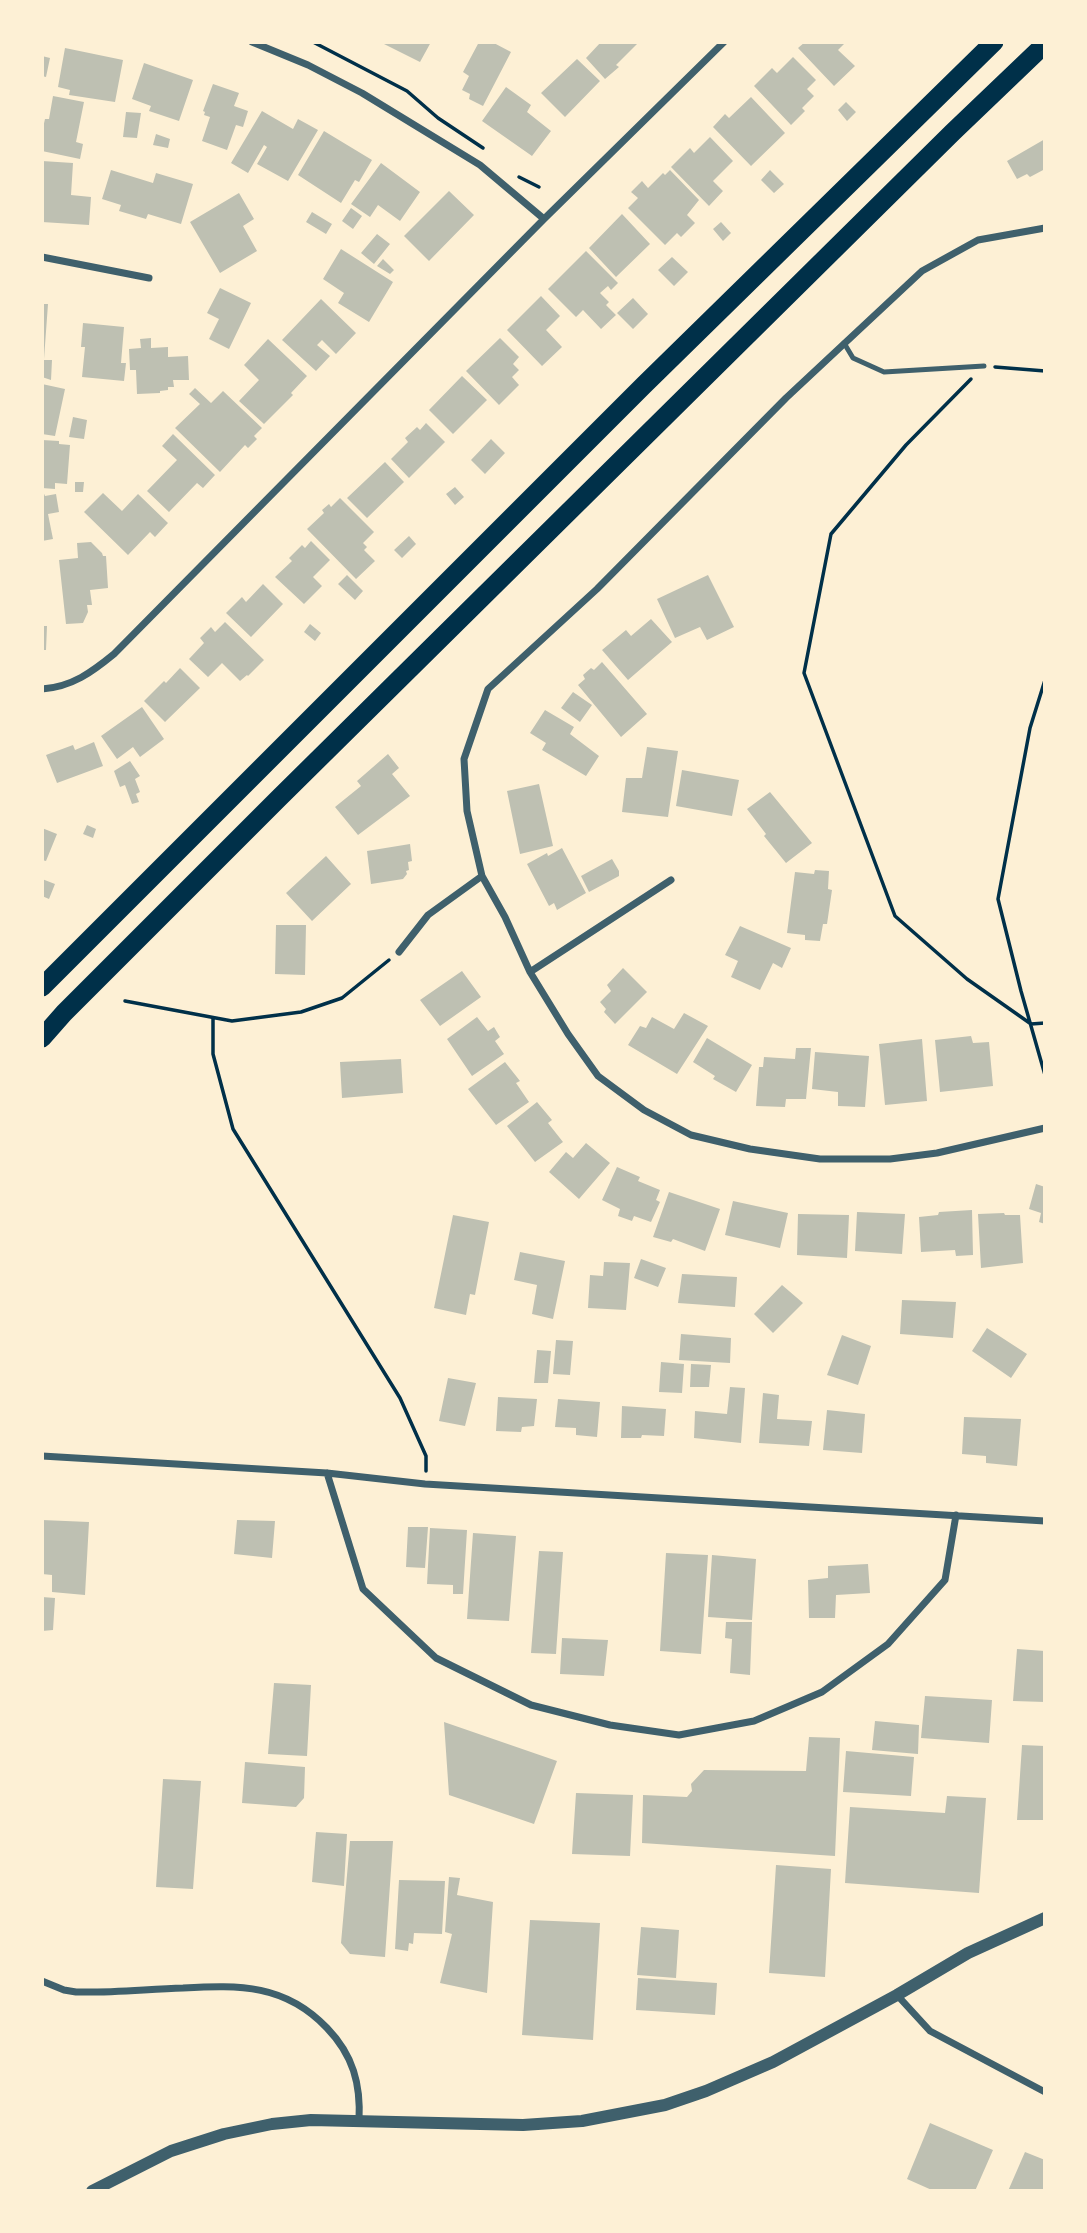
<!DOCTYPE html>
<style>
body{margin:0}
#map{position:relative;width:1087px;height:2233px;overflow:hidden;background:#fdf0d5;font-family:"Titillium Web",sans-serif}
canvas{display:block}
.frame{position:absolute;inset:0;border:44px solid #fdf0d5;pointer-events:none}
</style>
<div id="map">
<canvas width="1087" height="2233"></canvas>
<div class="frame"></div>
</div>
<script>
const context = document.querySelector('canvas').getContext('2d');
context.lineJoin = 'round';
function fillPath(path, color) { context.fillStyle = color; context.fill(path, 'evenodd'); }
function stroke(path, color, width, dash) { context.strokeStyle = color; context.lineWidth = width; context.lineCap = dash ? 'butt' : 'round'; context.setLineDash(dash || []); context.stroke(path); }
const building = new Path2D(`
 M380 42H431L420 62Z
 M479 42H492L511 52 483 106 469 99 470 94 462 90 469 76 463 72Z
 M601 42H639L616 65 619 67 605 79 586 58Z
 M805 42H846L838 50 855 66 834 86 798 48Z
 M65 48 123 60 115 102 69 95 70 90 58 87Z
 M42 56 50 58 46 77 42 76Z
 M793 57 816 80 807 89 814 96 802 108 805 111 791 125 754 86 772 68 777 73Z
 M577 59 600 81 565 117 541 93Z
 M144 63 193 80 179 121 149 111 151 106 132 99Z
 M213 84 239 93 234 106 248 111 243 127 236 125 227 150 202 141 210 117 204 115 205 112 203 111Z
 M506 87 531 105 527 112 551 131 532 156 482 121Z
 M53 96 84 102 76 142 83 144 80 159 42 151V132L45 119H49Z
 M751 97 785 133 751 166 713 127 725 114 729 118Z
 M846 102 856 112 847 121 838 110Z
 M262 111 293 129 298 119 318 130 288 181 257 164 267 147 264 145 248 173 231 163Z
 M126 112 141 113 137 138 123 137Z
 M324 131 372 160 359 182 355 180 341 203 298 175Z
 M156 134 170 139 168 148 153 145Z
 M710 137 733 161 713 181 723 191 709 206 671 167 690 148 694 153Z
 M1045 139V169L1030 177 1027 174 1017 179 1007 161Z
 M42 161 73 163 71 195 91 197 89 225 42 222Z
 M381 163 420 192 400 221 378 205 370 217 351 204Z
 M111 170 153 183 156 173 193 184 181 224 148 214 146 219 119 211 121 205 102 199Z
 M670 170 699 200 687 215 695 223 681 237 677 233 665 245 628 208 638 198 631 192 642 181 648 188 663 173 665 175Z
 M770 170 784 184 774 193 761 180Z
 M449 191 474 215 429 261 404 236Z
 M239 193 254 219 243 226 257 251 220 273 190 222Z
 M351 208 362 216 353 229 342 221Z
 M312 212 332 224 326 234 306 222Z
 M622 214 650 244 616 277 589 248Z
 M721 222 731 233 723 241 713 229Z
 M377 234 390 244 374 264 361 253Z
 M341 249 393 282 369 322 338 303 344 293 323 279Z
 M586 251 618 283 611 290 608 286 600 293 609 302 606 305 616 315 601 329 583 310 576 317 548 289Z
 M672 257 688 272 674 286 658 270Z
 M383 259 394 270 390 274 377 266Z
 M220 288 251 303 229 349 209 339 219 319 207 313Z
 M541 296 560 316 546 330 562 347 542 366 507 330Z
 M633 298 648 314 633 329 617 313Z
 M321 299 356 333 336 354 322 340 317 345 330 356 316 371 282 340Z
 M42 304H48L44 359 42 358Z
 M83 323 124 327 121 363H126L124 381 82 377 85 347H81Z
 M151 338V348L168 347V357L188 356 189 380H173L174 387H168V390L160 391V393L137 394 136 370H130L129 349 141 348 140 339Z
 M500 338 519 357 513 364 519 370 512 377 519 385 499 405 466 371Z
 M268 339 307 376 291 393 293 395 264 424 239 401 259 380 244 365Z
 M42 360H52L51 380 42 377Z
 M462 376 487 400 453 434 429 410Z
 M42 384 65 389 55 436 42 434Z
 M195 388 211 403 223 391 262 428 254 436 257 439 248 448 245 445 220 472 175 428 200 404 189 394Z
 M73 417 87 420 84 439 69 437Z
 M426 423 445 442 409 478 391 459 408 442 405 438 417 427 420 430Z
 M173 434 215 475 203 488 197 483 169 512 147 491 177 460 162 446Z
 M491 439 505 453 485 474 471 460Z
 M42 440 59 441V444L70 445 67 484 55 483V489L42 488Z
 M385 462 404 482 367 518 347 498Z
 M75 482H84L83 492H75Z
 M455 487 464 497 455 505 446 494Z
 M42 489 45 496 56 494 59 512 48 514 53 539 42 541Z
 M103 493 122 511 138 494 168 523 155 537 150 532 128 555 84 512Z
 M340 498 374 532 363 543 367 547 364 550 375 561 356 579 307 529 324 513 322 510 329 504 331 507Z
 M409 536 416 544 402 558 394 550Z
 M311 541 330 560 313 577 322 586 304 604 275 577 292 561 289 558 302 545 305 548Z
 M91 542 102 553 103 556H106L108 588 90 590 92 605H87L88 612 83 623 66 624 59 560 78 558 77 543Z
 M347 575 363 591 355 600 338 584Z
 M708 575 734 627 707 640 700 627 675 638 657 599Z
 M263 584 283 604 251 637 226 613 242 597 246 602Z
 M651 619 672 642 628 680 602 650 626 630 631 636Z
 M225 622 264 660 248 676 247 675 240 681 222 663 208 677 189 659 204 643 200 638 211 627 215 632Z
 M310 624 321 633 315 641 304 632Z
 M42 626H47L46 650H42Z
 M602 662 647 714 621 737 578 685 585 679 583 675 591 668 594 670Z
 M180 668 200 688 165 722 144 701 164 681 166 683Z
 M573 692 592 705 580 722 561 708Z
 M142 707 164 739 140 757 133 747 117 759 101 736Z
 M545 710 574 727 570 734 599 756 586 776 542 750 546 743 530 733Z
 M94 742 103 766 57 783 46 755 73 745 75 750Z
 M647 747 678 751 668 817 622 812 626 778H642Z
 M388 754 399 768 392 774 410 796 358 835 335 807 361 786 357 781Z
 M130 761 140 776 135 779 140 792 136 794 139 802 132 804 125 785 120 787 114 771Z
 M682 770 739 780 732 816 676 806Z
 M539 784 553 846 520 854 507 791Z
 M770 792 812 843 786 863 764 836 766 834 747 809Z
 M87 825 96 829 93 838 83 834Z
 M42 828 57 834 46 861 42 860Z
 M410 844 412 861 408 862 409 870 406 871 407 874 403 879 371 884 367 851Z
 M562 848 586 893 557 910 554 903 549 906 527 864 547 853 548 856Z
 M326 856 351 884 312 921 286 893Z
 M612 859 619 871V876L589 892 581 876Z
 M815 870 829 871 828 889 832 890 827 924H823L820 941 805 940V935L787 933 795 872 814 874Z
 M42 879 55 884 49 899 42 896Z
 M276 925H306L305 975 275 974Z
 M740 926 791 948 782 968 773 963 760 990 731 977 738 961 725 955Z
 M623 968 647 992 615 1024 604 1012 606 1009 600 1002 611 991 607 985Z
 M462 971 481 997 440 1026 420 1000Z
 M684 1013 708 1026 677 1074 628 1045 640 1026 646 1028 652 1017 674 1029Z
 M477 1017 488 1031 494 1027 500 1037 495 1041 504 1054 472 1076 447 1039Z
 M971 1036 973 1043 989 1042 993 1086 940 1092 935 1040Z
 M707 1038 752 1065 736 1092 713 1079 715 1076 693 1062Z
 M922 1039 927 1101 885 1105 879 1044Z
 M796 1048H811L806 1099H786L785 1107 756 1106 759 1067H763L764 1057 795 1059Z
 M815 1052 869 1056 865 1107 838 1106V1092L812 1089Z
 M401 1059 403 1093 342 1098 340 1062Z
 M505 1062 520 1081 516 1083 529 1102 496 1125 468 1089Z
 M537 1102 552 1120 548 1123 563 1142 535 1162 507 1126Z
 M586 1143 610 1163 579 1199 549 1172 566 1152 573 1158Z
 M617 1167 640 1177 638 1181 660 1190 656 1200 660 1202 651 1222 634 1216 632 1221 618 1216 620 1209 602 1200Z
 M1036 1184 1045 1187V1224L1039 1222 1041 1213 1029 1209Z
 M669 1192 720 1209 705 1251 673 1239 671 1242 653 1237Z
 M733 1201 788 1213 780 1248 725 1235Z
 M972 1210 973 1255 956 1256 955 1250 921 1252 919 1217 938 1215 939 1212Z
 M857 1212 905 1214 902 1254 855 1251Z
 M1004 1213 1005 1215H1020L1023 1263 981 1268 978 1214Z
 M798 1214 849 1215 847 1258 797 1255Z
 M453 1215 489 1222 475 1295 470 1294 466 1315 434 1308Z
 M520 1252 565 1261 553 1319 532 1314 537 1285 514 1280Z
 M641 1259 666 1268 658 1287 634 1278Z
 M604 1262 630 1263 626 1310 588 1308 590 1275 603 1276Z
 M682 1274 737 1277 735 1307 678 1303Z
 M782 1285 803 1303 773 1333 754 1314Z
 M902 1300 956 1302 953 1338 900 1334Z
 M987 1328 1027 1354 1011 1378 972 1351Z
 M681 1334 731 1338 730 1363 679 1360Z
 M842 1335 871 1346 858 1385 827 1375Z
 M556 1340 573 1341 570 1375 553 1374Z
 M537 1350 551 1351 548 1383H534Z
 M661 1362 684 1364 682 1393 659 1392Z
 M691 1364 711 1365 709 1387H690Z
 M448 1378 476 1383 465 1426 439 1421Z
 M730 1387 745 1388 741 1443 694 1438 695 1411 727 1414Z
 M763 1393 779 1395 777 1419 812 1421 809 1446 759 1443Z
 M498 1397 537 1399 534 1426 522 1427 521 1432 496 1431Z
 M558 1399 600 1402 597 1437 576 1435V1428L555 1427Z
 M622 1406 666 1409 664 1436 642 1435 641 1438H621Z
 M827 1410 865 1414 862 1453 823 1450Z
 M964 1417 1021 1419 1017 1466 986 1463V1456L962 1454Z
 M42 1520 89 1522 85 1595 52 1592V1575L42 1574Z
 M237 1520 275 1521 272 1558 234 1554Z
 M408 1527H428L425 1568 406 1567Z
 M430 1528 467 1530 463 1594H453V1585L427 1584Z
 M473 1533 516 1536 509 1621 467 1619Z
 M539 1551 563 1552 556 1654 531 1653Z
 M666 1553 708 1555 701 1654 660 1651Z
 M712 1555 756 1559 752 1620 708 1617Z
 M868 1564 870 1593 836 1595 835 1618H809L808 1580 828 1578V1566Z
 M42 1597 55 1598 53 1630 42 1631Z
 M726 1622H752L750 1675 730 1673 732 1639 725 1638Z
 M562 1638 608 1640 604 1676 560 1674Z
 M1017 1649 1045 1651V1702L1013 1701Z
 M274 1683 311 1685 307 1756 268 1754Z
 M925 1696 992 1700 989 1743 921 1738Z
 M875 1721 919 1725 918 1754 872 1750Z
 M444 1722 557 1761 534 1824 449 1795Z
 M809 1737 840 1738 835 1856 642 1843 643 1795 687 1797 692 1791 691 1784 704 1770 806 1771Z
 M1022 1745 1045 1746V1820H1017Z
 M846 1751 914 1757 911 1796 843 1792Z
 M245 1762 305 1767 304 1798 296 1807 242 1803Z
 M163 1779 201 1781 193 1889 156 1887Z
 M576 1793 633 1795 630 1856 572 1854Z
 M947 1796 986 1798 979 1893 845 1883 850 1807 945 1813Z
 M316 1832 347 1834 344 1886 312 1882Z
 M350 1841H393L385 1957 350 1954 341 1943Z
 M776 1865 831 1869 825 1977 769 1973Z
 M449 1877 460 1878 457 1895 493 1902 487 1993 440 1983 452 1934 445 1932Z
 M399 1880 445 1881 442 1934 414 1933 413 1944 409 1943 408 1951 395 1949Z
 M530 1920 600 1923 593 2040 522 2035Z
 M641 1927 679 1930 676 1978 637 1975Z
 M638 1978 717 1983 715 2015 636 2010Z
 M930 2123 993 2150 975 2191H934L907 2179Z
 M1025 2152 1045 2160V2191H1008Z`);
const path = new Path2D(`
 M313 42 407 91 438 118 483 148
 M519 177 539 187
 M995 367 1045 371
 M971 379 906 445 831 534 804 673 895 916 967 979 1031 1024 1045 1023
 M1045 680 1030 728 998 899 1021 991 1045 1075
 M125 1001 232 1021 301 1012 342 998 389 960
 M213 1018V1054L233 1129 400 1398 426 1456V1471`);
const service = new Path2D(`
 M844 343 853 358 884 372 984 366`);
const minor = new Path2D(`
 M252 42 308 65 362 93 480 165 544 219
 M1045 228 978 240 922 271 786 398 597 589 488 689 464 759 467 811 482 876 505 917 530 972 568 1034 598 1076 644 1110 691 1135 750 1149 820 1159H890L937 1153 1045 1128
 M42 257 149 278
 M42 689C72 687 92 672 114 654L544 219 724 42
 M399 952 428 915 482 876
 M530 972 671 880
 M42 1456 327 1473 425 1484 1045 1521
 M327 1473 363 1589 436 1658 531 1705 610 1725 679 1735 754 1721 822 1692 888 1644 945 1580 956 1515
 M42 1981 64 1990 76 1992C112 1993 148 1989 183 1988 240 1985 285 1984 327 2028 353 2055 361 2084 359 2121
 M897 1995 930 2031 1045 2092`);
const tertiary = new Path2D(`
 M92 2191 171 2151 224 2134 272 2124 311 2120 523 2125 582 2121 665 2105 706 2091 773 2062 897 1995 968 1953 1045 1918`);
const trunk = new Path2D(`
 M42 987 644 385 994 42
 M42 1038 64 1013 279 798 953 132 1045 44`);
fillPath(building, '#bec0b2');
stroke(path, '#003049', 3.5);
stroke(service, '#3f606c', 5);
stroke(minor, '#3f606c', 7);
stroke(tertiary, '#3f606c', 12);
stroke(trunk, '#003049', 19);
</script>
